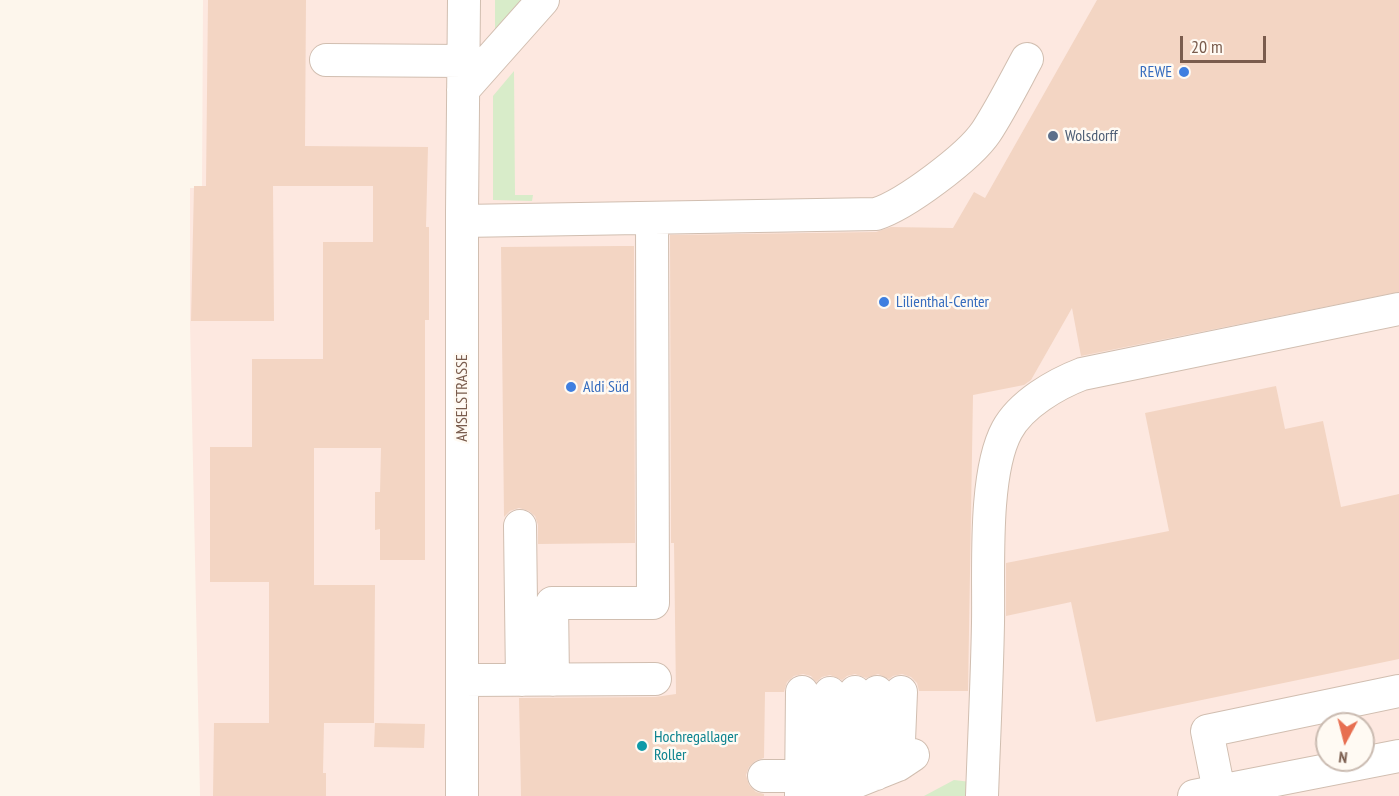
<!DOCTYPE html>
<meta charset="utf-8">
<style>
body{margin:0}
#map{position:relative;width:1399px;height:796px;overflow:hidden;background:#fdf6ec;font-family:"PT Sans Narrow",sans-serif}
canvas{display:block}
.north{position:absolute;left:1315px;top:712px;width:60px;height:60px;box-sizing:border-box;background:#fffaf3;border:2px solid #cabbb1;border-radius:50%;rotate:187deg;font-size:16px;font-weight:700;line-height:24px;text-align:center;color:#7a5c4d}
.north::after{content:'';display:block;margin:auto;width:21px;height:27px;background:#e76f51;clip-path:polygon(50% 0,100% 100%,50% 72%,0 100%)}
.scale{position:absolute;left:1180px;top:36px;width:86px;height:27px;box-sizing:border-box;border:3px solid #7a5c4d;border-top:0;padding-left:8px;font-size:18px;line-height:21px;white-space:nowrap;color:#7a5c4d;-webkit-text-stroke:4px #fffaf3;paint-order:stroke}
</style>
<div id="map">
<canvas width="1399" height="796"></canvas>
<div class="north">N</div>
<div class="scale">20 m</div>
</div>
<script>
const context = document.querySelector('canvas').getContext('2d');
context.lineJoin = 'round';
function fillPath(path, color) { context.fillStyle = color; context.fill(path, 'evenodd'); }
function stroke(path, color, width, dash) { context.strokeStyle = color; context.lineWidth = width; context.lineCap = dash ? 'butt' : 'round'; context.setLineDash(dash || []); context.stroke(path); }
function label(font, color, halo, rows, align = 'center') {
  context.font = font + ' "PT Sans Narrow",sans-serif'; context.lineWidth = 5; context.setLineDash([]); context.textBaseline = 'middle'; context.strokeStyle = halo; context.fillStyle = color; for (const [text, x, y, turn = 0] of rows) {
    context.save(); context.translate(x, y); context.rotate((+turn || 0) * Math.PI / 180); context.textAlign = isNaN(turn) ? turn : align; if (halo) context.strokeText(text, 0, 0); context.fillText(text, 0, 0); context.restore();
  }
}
const commercial = new Path2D(`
 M203 0H1399V796H200L190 322V188H202ZM1327 724H1363V760H1327Z`);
const green = new Path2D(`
 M495 0H531L495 40Z
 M514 71 515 195H533L532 201 493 200V96Z
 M954 780 971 782 970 796H924Z`);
const building = new Path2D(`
 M208 0H306L305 146 428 147 426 227H429V320H425V560H380V529L375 530V492H380L381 448H314V585H375L374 723H324L323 773H326V796H213L214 723H269V582H210V447H252V359H323V242H373V186H273L274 321H191L194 186H206Z
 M1097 0H1399V292L1081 356 1072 308 1031 380 1024 385 973 395 968 691H919L917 683 911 677 902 674 893 676 889 679 878 674 866 678 855 674 847 676 842 680 830 675 822 677 816 682 811 676 803 674 794 676 787 682 784 692H765L764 758 755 761 749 767 746 775 749 785 756 792 764 794V796H521L519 698 655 697 676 694 674 543H671L670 235 876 232 891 227 953 228 974 192 985 198Z
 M619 246H634L635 543 538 544V525L535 516 529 511 519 508 510 511 504 517 501 247Z
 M1276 386 1285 429 1323 421 1341 507 1399 494V659L1096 722 1071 602 1006 616V563L1169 531 1145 413Z
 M375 723 425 724 424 748 374 747Z`);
const minor = new Path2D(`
 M326 60 463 61
 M463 90 543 0
 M462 221 876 214C905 205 969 157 986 132 1001 109 1014 83 1027 59
 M520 526 522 680
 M462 680 655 679
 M553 680 552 603H653L652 218
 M898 765 901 692
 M876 774 877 692
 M764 776H801
 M853 783 855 692
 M1219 791 1207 731 1399 691
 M828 793 830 693
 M462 796V212L464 0
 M801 796 802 692
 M820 796 898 765 913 755
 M982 796C984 738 987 681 988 623 989 572 983 474 1007 430 1021 404 1056 384 1082 374L1399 309
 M1194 796 1399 756`);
const markers = [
 [1184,72,6,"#3f7fe0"],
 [1053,136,6,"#5c6f8a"],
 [884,302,6,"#3f7fe0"],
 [571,387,6,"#3f7fe0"],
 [642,746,6,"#0f9aa8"]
];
const shopNames = [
 ["REWE",1172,72,"right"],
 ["Lilienthal-Center",896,302],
 ["Aldi Süd",583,387]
];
const serviceNames = [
 ["Wolsdorff",1065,136]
];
const streetNames = [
 ["AMSELSTRASSE",462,398,-90]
];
const cultureNames = [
 ["Hochregallager",654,737],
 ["Roller",654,755]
];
fillPath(commercial, '#fde8e0');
fillPath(green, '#d8ecc9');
fillPath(building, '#f3d5c3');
stroke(minor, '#d1beb0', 34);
stroke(minor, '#fff', 32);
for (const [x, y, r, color] of markers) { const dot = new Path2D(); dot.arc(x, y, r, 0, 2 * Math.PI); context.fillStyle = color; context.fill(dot); stroke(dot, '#fffaf3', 2); }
label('16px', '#366cbe', '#fffaf3', shopNames, 'left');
label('16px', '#4e5e75', '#fffaf3', serviceNames, 'left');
label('16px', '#7a5c4d', '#fffaf3', streetNames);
label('16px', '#0d838f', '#fffaf3', cultureNames, 'left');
</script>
